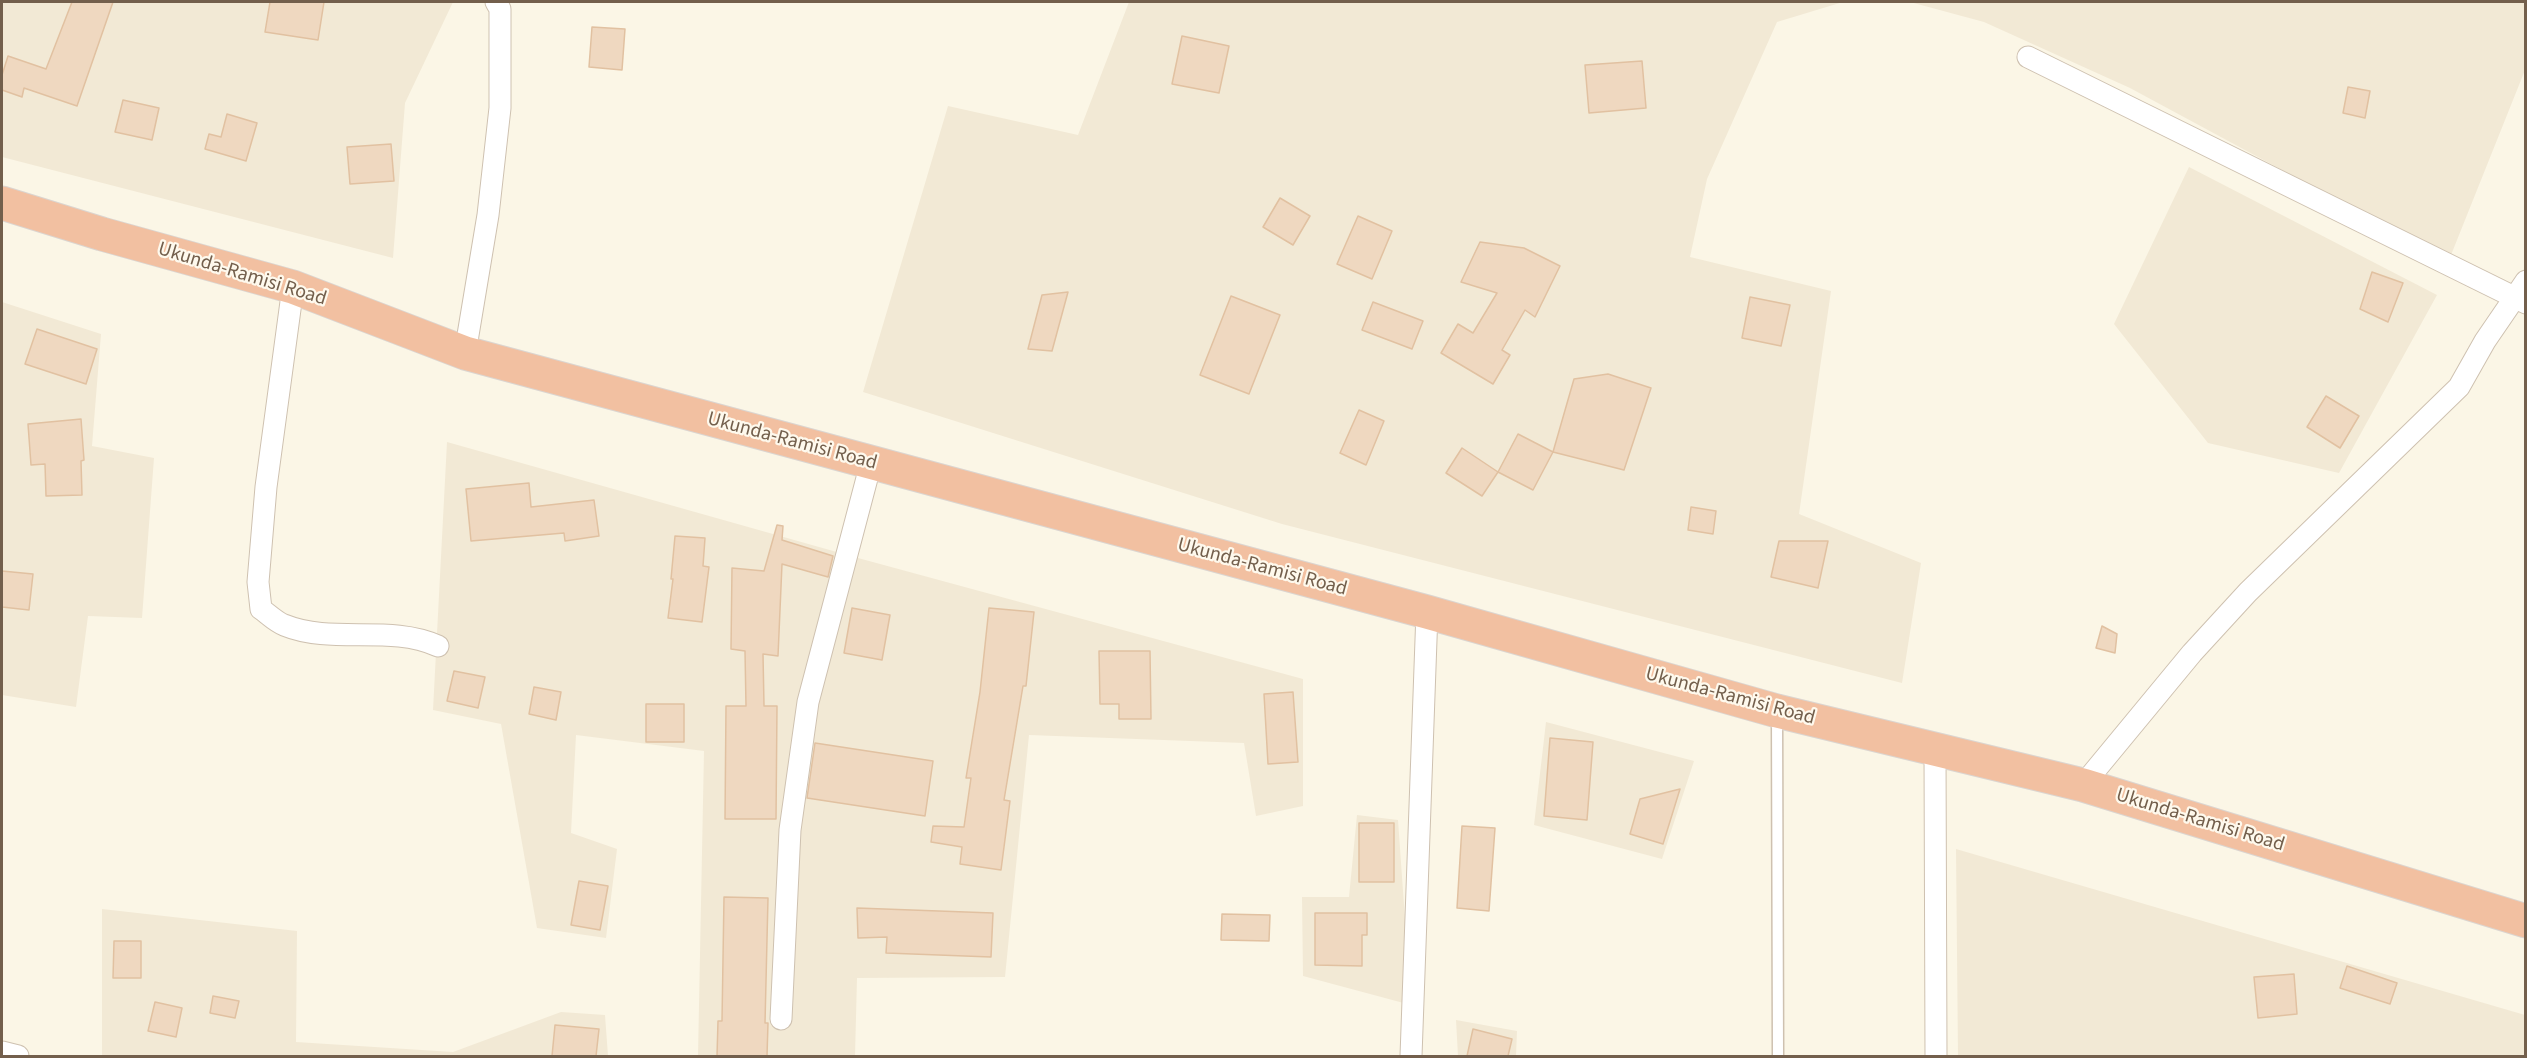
<!DOCTYPE html>
<style>
body{margin:0}
#map{position:relative;width:2527px;height:1058px;overflow:hidden;background:#fbf6e6;font-family:"Source Sans 3",sans-serif}
canvas{display:block}
.frame{position:absolute;inset:0;border:3px solid #735f4c;pointer-events:none}
</style>
<div id="map">
<canvas width="2527" height="1058"></canvas>
<div class="frame"></div>
</div>
<script>
const context = document.querySelector('canvas').getContext('2d');
context.lineJoin = 'round';
function fillPath(path, color) { context.fillStyle = color; context.fill(path, 'evenodd'); }
function stroke(path, color, width, dash) { context.strokeStyle = color; context.lineWidth = width; context.lineCap = dash ? 'butt' : 'round'; context.setLineDash(dash || []); context.stroke(path); }
function label(font, color, halo, rows, align = 'center') {
  context.font = font + ' "Source Sans 3",sans-serif'; context.lineWidth = 4.5; context.setLineDash([]); context.textBaseline = 'middle'; context.strokeStyle = halo; context.fillStyle = color; for (const [text, x, y, turn = 0] of rows) {
    context.save(); context.translate(x, y); context.rotate((+turn || 0) * Math.PI / 180); context.textAlign = isNaN(turn) ? turn : align; if (halo) context.strokeText(text, 0, 0); context.fillText(text, 0, 0); context.restore();
  }
}
const residential = new Path2D(`
 M2 2H453L405 103 393 258 2 157Z
 M1129 2H1843L1777 22 1707 179 1690 257 1831 291 1799 514 1921 563 1902 683 1282 524 863 392 948 106 1078 135Z
 M1910 2H2525V70L2449 260 2130 88 1984 22Z
 M2189 167 2437 295 2339 473 2208 443 2114 324Z
 M2 302 101 334 92 446 154 458 142 618 88 616 76 707 2 695Z
 M447 442 858 558 1303 679V806L1256 816 1244 743 1029 735 1005 977 857 978 855 1056H698L704 751 576 735 571 833 617 849 606 938 537 928 501 724 433 710Z
 M1546 722 1694 761 1662 859 1534 825Z
 M1357 815 1398 820 1411 1005 1303 976 1302 897H1349Z
 M1956 849 2525 1015V1056H1958Z
 M102 909 297 931 296 1042 453 1052 561 1012 605 1015 608 1056H102Z
 M1456 1020 1517 1031 1516 1056H1458Z`);
const building = new Path2D(`
 M72 2H113L77 106 24 88 22 97 2 90V75L8 56 46 69Z
 M270 2H324L318 40 265 32Z
 M592 27 625 29 622 70 589 67Z
 M1182 36 1229 46 1219 93 1172 84Z
 M1642 61 1646 108 1589 113 1585 65Z
 M2348 87 2370 91 2365 118 2343 113Z
 M123 100 159 108 152 140 115 132Z
 M227 114 257 123 246 161 205 149 209 134 221 137Z
 M391 144 394 181 350 184 347 147Z
 M1280 198 1310 216 1293 245 1263 227Z
 M1358 216 1392 231 1372 279 1337 264Z
 M1480 242 1524 248 1560 266 1535 317 1525 310 1502 350 1510 355 1493 384 1441 353 1458 324 1473 333 1497 293 1461 282Z
 M2372 272 2403 283 2388 322 2360 309Z
 M1068 292 1052 351 1028 349 1042 295Z
 M1231 296 1280 315 1249 394 1200 375Z
 M1750 297 1790 305 1781 346 1742 338Z
 M1373 302 1423 321 1412 349 1362 330Z
 M37 329 97 349 86 384 25 364Z
 M1608 374 1651 388 1624 470 1553 452 1574 379Z
 M2326 396 2359 416 2340 448 2307 427Z
 M1359 410 1384 421 1366 465 1340 453Z
 M81 419 84 460 81 461 82 495 46 496 45 464 31 465 28 424Z
 M1518 434 1553 452 1533 490 1498 472Z
 M1462 448 1498 472 1482 496 1446 473Z
 M529 483 531 507 594 500 599 536 565 541 564 533 471 541 466 489Z
 M1691 507 1716 511 1713 534 1688 530Z
 M777 525 783 526 782 540 833 556 828 577 782 564 778 656 763 654 764 706H777L776 819H725L726 706H746L745 651 731 649 732 568 764 571Z
 M675 536 705 538 703 566 709 567 702 622 668 618 673 579H671Z
 M1779 541H1828L1818 588 1771 577Z
 M2 571 33 574 29 610 2 607Z
 M852 608 890 615 882 660 844 653Z
 M989 608 1034 612 1026 686H1023L1004 800 1010 801 1001 870 960 864 962 847 931 842 933 826 964 827 971 778H966L980 692Z
 M2102 626 2117 634 2115 653 2096 648Z
 M1099 651H1150L1151 719H1119V704H1100Z
 M454 671 485 677 478 708 447 701Z
 M534 687 561 692 556 720 529 714Z
 M1293 692 1298 762 1268 764 1264 694Z
 M646 704H684V742H646Z
 M1550 738 1593 742 1587 820 1544 816Z
 M815 743 933 761 925 816 807 798Z
 M1680 789 1663 844 1630 834 1640 799Z
 M1359 823H1394V882H1359Z
 M1462 826 1495 828 1489 911 1457 908Z
 M579 881 608 886 600 930 571 925Z
 M724 897 768 898 765 1023H768L767 1056H717L718 1021H722Z
 M857 908 993 913 991 957 886 953 887 937 858 938Z
 M1315 913H1367V935H1362V966L1315 965Z
 M1222 914 1270 915 1269 941 1221 940Z
 M114 941H141V978H113Z
 M2347 966 2397 983 2390 1004 2340 988Z
 M2294 974 2297 1014 2258 1018 2254 977Z
 M213 996 239 1001 235 1018 210 1013Z
 M155 1002 182 1008 176 1037 148 1031Z
 M555 1025 599 1029 596 1056H552Z
 M1473 1029 1512 1039 1508 1056H1467Z`);
const lane = new Path2D(`
 M1777 714 1778 1056`);
const street = new Path2D(`
 M2028 57 2526 303
 M293 287 266 487 258 582 261 609C268 614 276 622 284 625 333 645 389 624 438 646
 M465 353 488 215 500 108V9L496 2
 M1935 751 1936 1056
 M2083 785 2192 653 2248 592 2459 387 2485 341 2526 281
 M781 1019 790 830 808 702 871 463
 M2 1052 18 1056
 M1411 1056 1427 612`);
const highway = new Path2D(`
 M2 203 102 234 293 287 465 353 1427 612 1777 711 2083 785 2526 921`);
const streetNames = [
 ["Ukunda-Ramisi Road",242,275,17],
 ["Ukunda-Ramisi Road",792,442,15],
 ["Ukunda-Ramisi Road",1262,568,15],
 ["Ukunda-Ramisi Road",1730,697,15],
 ["Ukunda-Ramisi Road",2200,821,17]
];
fillPath(residential, '#f2e9d5');
fillPath(building, '#efd8c0');
stroke(building, '#e1c1a1', 1.5);
stroke(lane, '#cec1b0', 13);
stroke(street, '#cec1b0', 23);
stroke(highway, '#dbd5d0', 35);
stroke(lane, '#fff', 10);
stroke(street, '#fff', 21);
stroke(highway, '#f2c0a1', 33);
label('20px', '#735f4c', '#fef9ed', streetNames);
</script>
